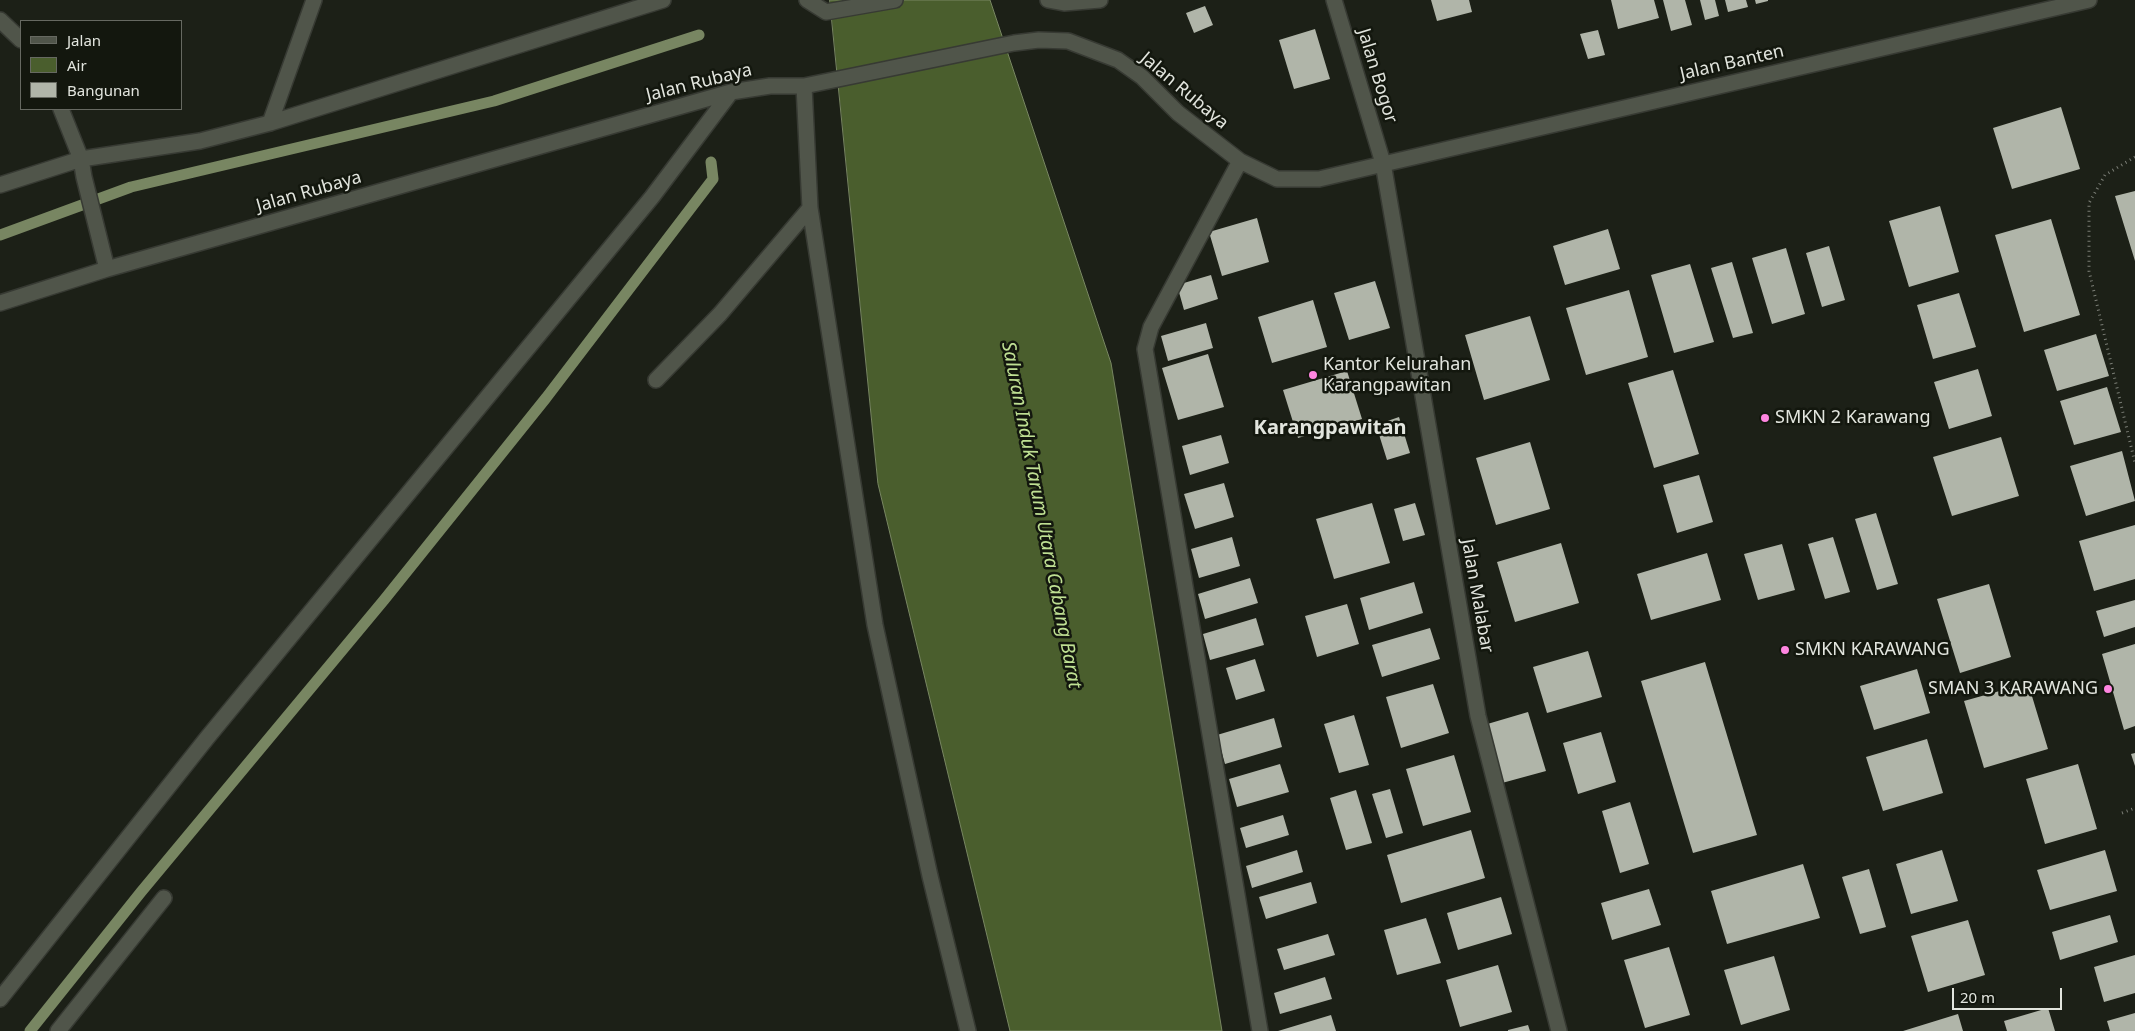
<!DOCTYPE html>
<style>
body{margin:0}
#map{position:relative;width:2135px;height:1031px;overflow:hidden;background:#1c2017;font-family:"Noto Sans",sans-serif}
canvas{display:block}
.legend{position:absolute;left:20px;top:20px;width:162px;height:90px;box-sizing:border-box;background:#13170e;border:1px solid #666961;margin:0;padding:6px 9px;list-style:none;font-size:15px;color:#e2e5de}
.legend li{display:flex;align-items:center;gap:10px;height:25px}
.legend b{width:25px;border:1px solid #666961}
.scale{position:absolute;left:1952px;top:988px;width:110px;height:22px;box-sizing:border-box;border:2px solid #e2e5de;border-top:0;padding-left:6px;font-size:15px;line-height:18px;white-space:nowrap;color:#e2e5de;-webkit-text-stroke:4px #13170e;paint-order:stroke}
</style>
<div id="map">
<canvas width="2135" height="1031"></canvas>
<ul class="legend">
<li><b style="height:6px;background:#50554a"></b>Jalan</li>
<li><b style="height:14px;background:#4a5e2d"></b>Air</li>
<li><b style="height:14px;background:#b0b5a9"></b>Bangunan</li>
</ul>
<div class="scale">20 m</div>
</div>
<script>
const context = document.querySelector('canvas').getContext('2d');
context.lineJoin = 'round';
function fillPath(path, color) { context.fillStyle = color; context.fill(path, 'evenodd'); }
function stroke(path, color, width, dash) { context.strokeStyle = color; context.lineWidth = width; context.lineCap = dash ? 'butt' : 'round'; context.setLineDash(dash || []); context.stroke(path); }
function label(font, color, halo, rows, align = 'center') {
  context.font = font + ' "Noto Sans",sans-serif'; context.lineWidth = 5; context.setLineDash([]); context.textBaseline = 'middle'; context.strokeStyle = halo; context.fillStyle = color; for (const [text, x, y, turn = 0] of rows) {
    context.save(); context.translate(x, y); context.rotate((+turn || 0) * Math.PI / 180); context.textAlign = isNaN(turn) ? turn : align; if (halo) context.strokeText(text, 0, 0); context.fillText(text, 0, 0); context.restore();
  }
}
const water = new Path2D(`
 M830 0H990L1111 363 1222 1031H1010L878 484Z`);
const stream = new Path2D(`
 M0 235 131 187 494 101 699 35
 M30 1031 141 892 384 600 546 398 713 179 711 162`);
const building = new Path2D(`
 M1431 0H1469L1472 12 1437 21Z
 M1611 0H1654L1659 18 1618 29Z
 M1663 0H1685L1692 25 1671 31Z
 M1700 0H1715L1719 16 1705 20Z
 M1725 0H1746L1748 7 1728 12Z
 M1755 0H1768V1L1756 4Z
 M1205 6 1213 25 1194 33 1186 13Z
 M1315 29 1330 79 1294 89 1279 40Z
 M1598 30 1605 55 1588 59 1580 34Z
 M2061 107 2080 169 2012 189 1993 128Z
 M2135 191V261L2115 196Z
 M1940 206 1959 272 1909 287 1889 221Z
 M1257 218 1269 262 1222 276 1209 232Z
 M2051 219 2080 315 2024 332 1995 235Z
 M1608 229 1620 269 1565 285 1553 246Z
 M1829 246 1845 300 1822 307 1806 253Z
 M1786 248 1805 314 1772 324 1752 258Z
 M1732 262 1753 333 1733 338 1711 268Z
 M1690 264 1714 342 1674 353 1651 275Z
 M1211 275 1218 299 1184 310 1177 285Z
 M1375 281 1390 328 1349 340 1334 293Z
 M1629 290 1648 357 1586 375 1566 308Z
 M1959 293 1976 347 1933 359 1917 305Z
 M1313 300 1327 347 1272 363 1258 317Z
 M1530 316 1550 380 1484 400 1465 335Z
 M1206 323 1213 348 1168 361 1161 336Z
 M2096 334 2109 376 2057 391 2044 350Z
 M1208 354 1224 407 1178 420 1162 368Z
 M1978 369 1992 416 1949 429 1934 382Z
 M1673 370 1699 454 1654 468 1628 383Z
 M1347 371 1362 419 1298 438 1283 390Z
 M2107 387 2121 432 2074 445 2060 401Z
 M1399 417 1410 453 1387 460 1376 425Z
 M1221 435 1229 463 1190 475 1182 446Z
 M2001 437 2019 496 1952 516 1933 457Z
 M1530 442 1550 509 1496 525 1476 458Z
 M2122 451 2135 501 2086 516 2070 466Z
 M1699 475 1713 522 1677 533 1663 485Z
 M1224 483 1234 517 1195 529 1184 494Z
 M1372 503 1390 563 1334 579 1316 519Z
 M1415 503 1425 535 1403 541 1394 509Z
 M1876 513 1898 584 1877 590 1855 519Z
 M2135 525V579L2094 591 2079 541Z
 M1232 537 1240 566 1199 578 1191 549Z
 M1833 537 1850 592 1825 599 1808 544Z
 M1561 543 1579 603 1515 622 1497 562Z
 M1782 544 1795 590 1758 600 1744 554Z
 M1707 553 1721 600 1651 620 1637 574Z
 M1250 578 1258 603 1205 619 1198 594Z
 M1414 582 1423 613 1369 630 1360 598Z
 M1989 584 2011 657 1960 673 1937 599Z
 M2135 600V627L2104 637 2096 611Z
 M1347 604 1359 644 1317 657 1305 616Z
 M1256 618 1264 645 1210 660 1203 634Z
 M1430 628 1440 659 1382 677 1372 645Z
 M2135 644V726L2124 730 2102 654Z
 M1588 651 1602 697 1547 713 1533 667Z
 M1255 659 1265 691 1236 700 1226 668Z
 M1705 662 1757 835 1693 853 1641 681Z
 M1917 669 1930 713 1874 730 1860 686Z
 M2028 683 2048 749 1984 768 1964 701Z
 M1433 684 1449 733 1401 748 1386 697Z
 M1528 712 1546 771 1502 783 1484 725Z
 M1354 715 1369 765 1339 773 1324 724Z
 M1274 718 1282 747 1225 764 1217 735Z
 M1601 732 1616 782 1578 794 1563 743Z
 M1927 739 1943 793 1883 811 1866 757Z
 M2135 753V766L2131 754Z
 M1454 755 1471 812 1423 826 1406 769Z
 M1280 764 1289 792 1237 807 1229 779Z
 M2078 764 2097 829 2045 844 2026 779Z
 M1390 789 1403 833 1386 838 1372 794Z
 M1356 790 1372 843 1346 850 1330 798Z
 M1630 802 1649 864 1620 873 1602 811Z
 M1283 815 1289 835 1246 848 1240 828Z
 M1471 830 1485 878 1401 903 1387 855Z
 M1297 850 1303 872 1252 888 1246 866Z
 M1942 850 1958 901 1911 914 1896 864Z
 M2105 850 2117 891 2050 910 2037 870Z
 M1803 864 1820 918 1727 944 1711 891Z
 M1869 869 1886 927 1860 934 1842 877Z
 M1311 882 1317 903 1266 919 1259 897Z
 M1649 889 1661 925 1612 940 1601 903Z
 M1501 897 1512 934 1458 950 1447 913Z
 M2110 915 2118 942 2060 960 2052 932Z
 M1426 918 1441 963 1397 975 1384 930Z
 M1968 920 1985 975 1928 992 1911 936Z
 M1328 934 1335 955 1284 970 1277 949Z
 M1669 947 1690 1015 1645 1028 1624 960Z
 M2135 955V993L2104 1002 2094 967Z
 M1774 956 1790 1010 1741 1025 1724 970Z
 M1498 965 1512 1012 1460 1027 1446 980Z
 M1325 977 1332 999 1280 1014 1274 993Z
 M2048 1008 2055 1031H2007L2004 1021Z
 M2135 1013V1031H2110L2107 1021Z
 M1958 1014 1963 1031H1903Z
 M1331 1015 1336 1031H1278Z
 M1528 1025 1530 1031H1508V1030Z`);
const path = new Path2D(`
 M2135 157 2105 175 2089 203V271L2135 463
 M2122 813 2135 808`);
const minor = new Path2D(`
 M807 0 826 12 895 0
 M1048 0 1064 3 1100 0
 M1334 0 1383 163 1478 716 1559 1031
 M0 20 21 40
 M804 86 810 208 875 625 930 876 968 1031
 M61 109 81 159 84 177 107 269
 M270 123 314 0
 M1240 161 1151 327 1145 349 1260 1031
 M0 185 81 159 200 141 270 123 663 0
 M0 303 107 269 731 92 770 86H804L1014 43 1039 40 1068 41 1118 60 1142 77 1178 113 1240 161 1277 179H1319L2089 0
 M656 380 720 314 810 208
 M0 999 207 738 652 197 731 92
 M58 1031 164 898`);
const markers = [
 [1313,375,5,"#fe85e0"],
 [1765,418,5,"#fe85e0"],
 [1785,650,5,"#fe85e0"],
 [2108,689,5,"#fe85e0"]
];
const streetNames = [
 ["Jalan Banten",1732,63,-13],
 ["Jalan Bogor",1377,76,73],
 ["Jalan Rubaya",699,83,-14],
 ["Jalan Rubaya",1184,91,40],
 ["Jalan Rubaya",309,192,-16],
 ["Jalan Malabar",1477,596,80]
];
const poiNames = [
 ["Kantor Kelurahan",1323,365],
 ["Karangpawitan",1323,386],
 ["SMKN 2 Karawang",1775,418],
 ["SMKN KARAWANG",1795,650],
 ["SMAN 3 KARAWANG",2098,689,"right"]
];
const waterNames = [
 ["Saluran Induk Tarum Utara Cabang Barat",1041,515,79]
];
const quarterNames = [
 ["Karangpawitan",1330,428]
];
fillPath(water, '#4a5e2d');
stroke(water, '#788662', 1);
stroke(stream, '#788662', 11);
fillPath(building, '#b0b5a9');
stroke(minor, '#373a33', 18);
stroke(path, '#7b7e76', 3, [1, 4]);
stroke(minor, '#50554a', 15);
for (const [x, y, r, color] of markers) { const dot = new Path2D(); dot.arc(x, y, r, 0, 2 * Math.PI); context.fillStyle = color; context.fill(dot); stroke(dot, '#13170e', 2); }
label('18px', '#e2e5de', '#13170e', streetNames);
label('18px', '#e2e5de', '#13170e', poiNames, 'left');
label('italic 19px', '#bfe093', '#13170e', waterNames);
label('bold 20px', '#e2e5de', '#13170e', quarterNames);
</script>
